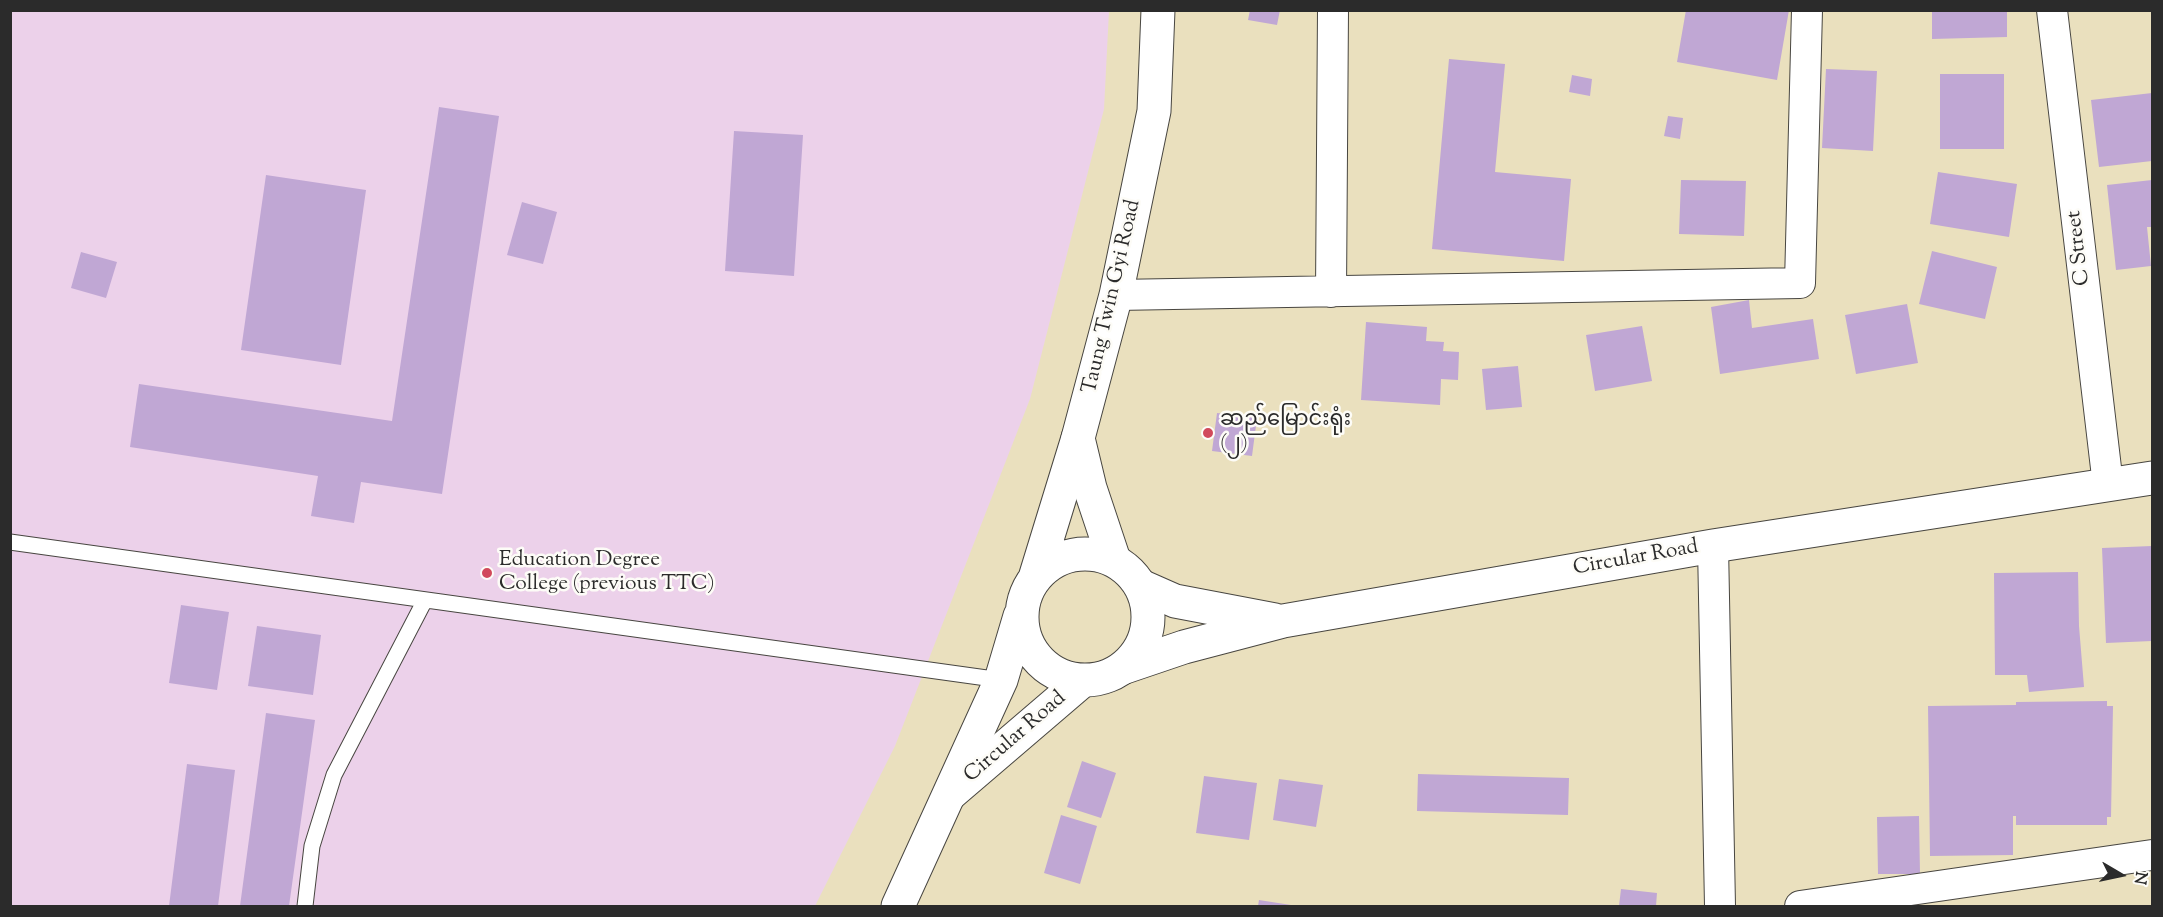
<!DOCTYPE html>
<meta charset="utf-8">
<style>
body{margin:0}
#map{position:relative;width:2163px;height:917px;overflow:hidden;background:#eae0be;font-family:"Sorts Mill Goudy",serif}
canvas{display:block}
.frame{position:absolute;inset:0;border:12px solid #2b2b2b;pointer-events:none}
.north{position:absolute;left:2091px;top:845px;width:60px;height:60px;-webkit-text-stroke:4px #fdfcf7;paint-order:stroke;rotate:99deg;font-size:16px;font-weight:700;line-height:24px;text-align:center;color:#2b2b2b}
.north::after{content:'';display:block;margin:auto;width:21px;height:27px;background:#2b2b2b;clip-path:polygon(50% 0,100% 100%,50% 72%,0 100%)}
</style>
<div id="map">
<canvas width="2163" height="917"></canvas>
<div class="frame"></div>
<div class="north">N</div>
</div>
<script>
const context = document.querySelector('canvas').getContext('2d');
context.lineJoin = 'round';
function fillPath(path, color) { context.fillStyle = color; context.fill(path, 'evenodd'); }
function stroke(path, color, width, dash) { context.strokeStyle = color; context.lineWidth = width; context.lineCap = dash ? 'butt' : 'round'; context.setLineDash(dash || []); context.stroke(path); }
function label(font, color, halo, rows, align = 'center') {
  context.font = font + ' "Sorts Mill Goudy","Noto Sans Myanmar",serif'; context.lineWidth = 5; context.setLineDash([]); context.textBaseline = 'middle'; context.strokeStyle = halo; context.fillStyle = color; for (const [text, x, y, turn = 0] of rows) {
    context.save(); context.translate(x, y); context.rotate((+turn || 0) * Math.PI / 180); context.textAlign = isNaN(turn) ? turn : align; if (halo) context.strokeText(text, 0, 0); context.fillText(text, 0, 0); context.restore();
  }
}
const built = new Path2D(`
 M10 11H1109L1104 109 1030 399 895 746 815 906H11Z`);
const building = new Path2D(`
 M1250 10H1280L1277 25 1248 20Z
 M1686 10H1789L1777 80 1677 62Z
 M1932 10H2007V37L1932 39Z
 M1449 59 1505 64 1495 172 1571 179 1564 261 1432 249Z
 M1826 69 1877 71 1873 151 1822 148Z
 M1940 74H2004V149H1940Z
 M1572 75 1592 79 1590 96 1569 92Z
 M2152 93V161L2099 167 2091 100Z
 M439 107 499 116 442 494 361 482 354 523 311 516 318 476 130 447 139 384 392 421Z
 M1668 116 1683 118 1680 139 1664 136Z
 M734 131 803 135 794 276 725 271Z
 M1938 172 2017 184 2009 237 1930 224Z
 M266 175 366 190 341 365 241 350Z
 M1681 180 1746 181 1744 236 1679 234Z
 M2152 180V227H2147L2151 266 2116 270 2107 185Z
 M522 202 557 212 543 264 507 255Z
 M1932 251 1997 267 1985 319 1919 304Z
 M81 252 117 262 106 298 71 288Z
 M1749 300 1752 328 1813 319 1819 359 1720 374 1711 307Z
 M1907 304 1918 363 1856 374 1845 315Z
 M1366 322 1427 327 1426 341 1444 342 1443 351 1459 352 1458 380 1441 379 1440 405 1361 400Z
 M1642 326 1652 381 1595 391 1586 335Z
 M1518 366 1522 407 1486 410 1482 369Z
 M1217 413 1257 418 1252 456 1212 451Z
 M2152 546V641L2106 643 2102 548Z
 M2078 572 2079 626 2084 687 2029 692 2027 675H1995L1994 573Z
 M181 605 229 612 217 690 169 683Z
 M257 626 321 635 313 695 248 686Z
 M2107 701V706H2113L2111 817H2107V825H2016V816H2013V855L1930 856 1928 706 2016 705V702Z
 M266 713 315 720 289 906H240Z
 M1082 761 1116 773 1101 818 1067 807Z
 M187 764 235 770 218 906H169Z
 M1418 774 1569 778 1568 815 1417 811Z
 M1204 776 1257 783 1249 840 1196 833Z
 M1279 779 1323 785 1316 827 1273 820Z
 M1061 815 1097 826 1080 884 1044 873Z
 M1919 816 1920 874H1878L1877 817Z
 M1621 889 1657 893 1656 906H1619Z
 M1259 900 1291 905V906H1258Z`);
const lane = new Path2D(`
 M10 542 1001 680
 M305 906 312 846 334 775 425 600`);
const street = new Path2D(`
 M2052 10 2108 485
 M1331 292 1333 10
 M1116 295 1800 283 1807 10
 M1713 546 1720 906
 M1800 906 2152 855`);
const primary = new Path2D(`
 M1078 438 1090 488 1114 560
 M1141 586 1175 601 1275 620
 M1125 667 1184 647 1283 621 1713 546 2152 478
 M950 794 1082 681`);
const highway = new Path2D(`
 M1022 617a63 63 0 1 1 126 0a63 63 0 1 1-126 0Z
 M1035 578 1078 438 1116 295 1154 111 1158 10
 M898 906 1001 680 1020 616`);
const markers = [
 [1208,433,6,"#d1495b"],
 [487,573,6,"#d1495b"]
];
const streetNames = [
 ["C Street",2080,248,-97],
 ["Taung Twin Gyi Road",1113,297,-77],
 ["Circular Road",1636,559,-10],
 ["Circular Road",1016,738,-41]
];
const poiNames = [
 ["ဆည်မြောင်းရုံး",1220,421],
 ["(၂)",1220,445],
 ["Education Degree",499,561],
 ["College (previous TTC)",499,585]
];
fillPath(built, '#ecd1ea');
fillPath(building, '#c0a7d4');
stroke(lane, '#484641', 17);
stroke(street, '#484641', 32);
stroke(primary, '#484641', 35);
stroke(highway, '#484641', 35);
stroke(lane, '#fff', 15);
stroke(street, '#fff', 30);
stroke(primary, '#fff', 33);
stroke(highway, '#fff', 33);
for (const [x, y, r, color] of markers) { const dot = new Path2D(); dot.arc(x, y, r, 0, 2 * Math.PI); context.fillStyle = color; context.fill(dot); stroke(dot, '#fdfcf7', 2); }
label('21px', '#2b2b2b', '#fdfcf7', streetNames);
label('21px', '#2b2b2b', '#fdfcf7', poiNames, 'left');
</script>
